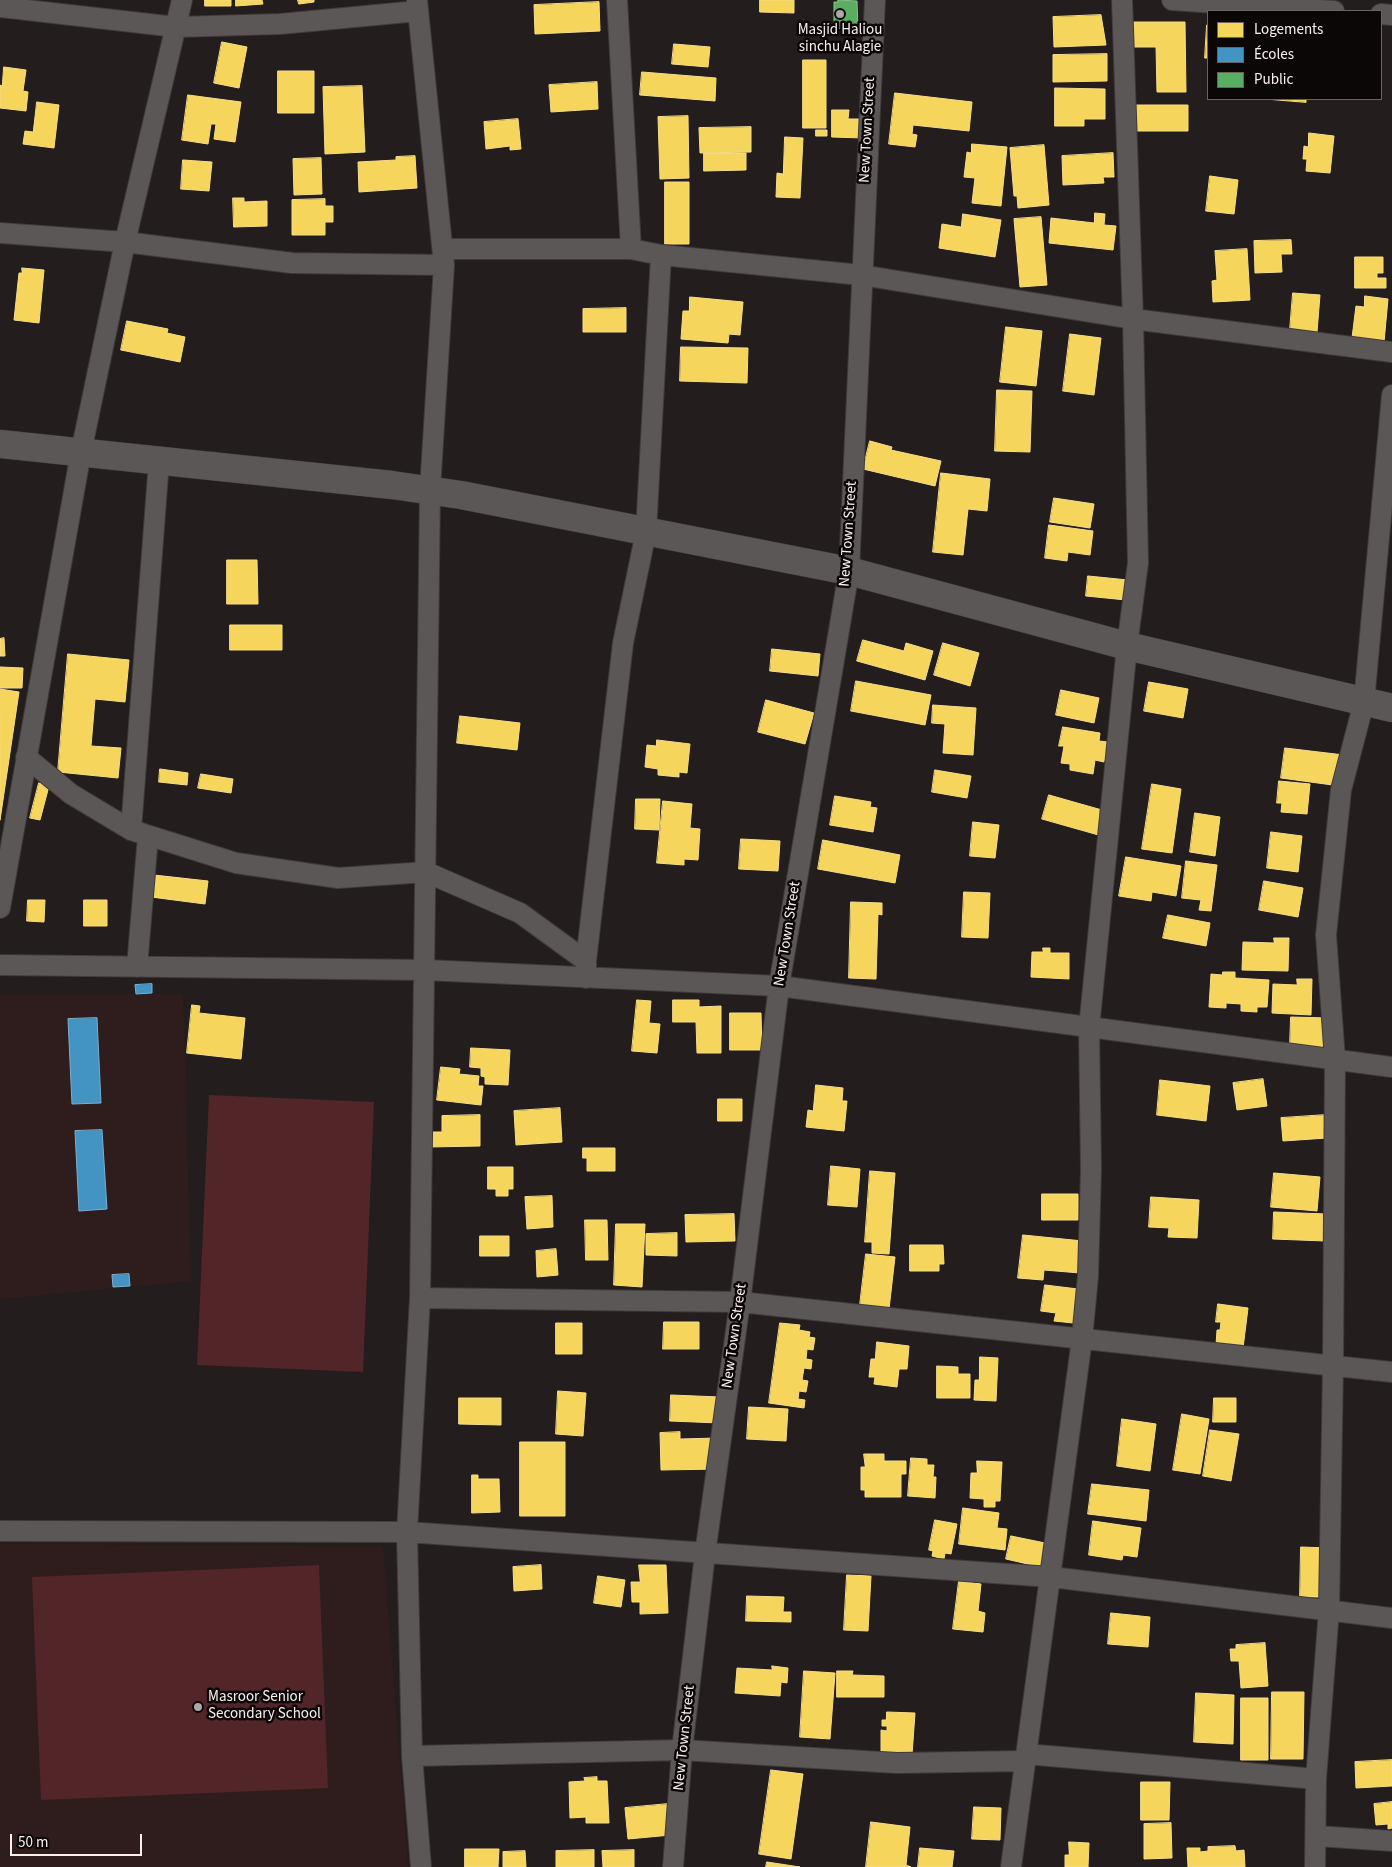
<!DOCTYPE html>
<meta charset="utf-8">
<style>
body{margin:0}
#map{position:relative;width:1392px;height:1867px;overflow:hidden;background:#241d1d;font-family:"Source Sans 3",sans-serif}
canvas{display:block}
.legend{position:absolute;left:1207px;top:10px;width:175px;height:90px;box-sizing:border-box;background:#0c0707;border:1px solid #6b6464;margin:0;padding:6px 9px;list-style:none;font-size:15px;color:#f9efef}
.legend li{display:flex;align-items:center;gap:10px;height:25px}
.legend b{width:25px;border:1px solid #6b6464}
.scale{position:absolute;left:10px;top:1834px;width:132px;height:22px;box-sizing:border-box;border:2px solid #f9efef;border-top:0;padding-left:6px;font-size:15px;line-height:18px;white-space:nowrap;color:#f9efef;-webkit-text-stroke:4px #0c0707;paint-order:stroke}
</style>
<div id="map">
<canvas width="1392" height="1867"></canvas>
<ul class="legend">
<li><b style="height:14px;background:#f6d55c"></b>Logements</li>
<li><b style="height:14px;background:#4393c3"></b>Écoles</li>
<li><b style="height:14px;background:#5aae61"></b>Public</li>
</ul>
<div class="scale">50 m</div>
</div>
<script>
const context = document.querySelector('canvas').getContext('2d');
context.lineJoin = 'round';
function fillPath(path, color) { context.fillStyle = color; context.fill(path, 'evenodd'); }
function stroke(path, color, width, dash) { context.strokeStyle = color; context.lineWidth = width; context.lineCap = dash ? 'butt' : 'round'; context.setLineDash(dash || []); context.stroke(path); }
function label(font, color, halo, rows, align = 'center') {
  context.font = font + ' "Source Sans 3",sans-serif'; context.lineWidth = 5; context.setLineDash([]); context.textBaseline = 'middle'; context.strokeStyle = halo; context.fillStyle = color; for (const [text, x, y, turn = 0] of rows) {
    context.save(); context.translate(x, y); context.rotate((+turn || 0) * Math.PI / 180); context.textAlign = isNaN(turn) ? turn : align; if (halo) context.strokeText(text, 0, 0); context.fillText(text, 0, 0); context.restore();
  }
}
const built = new Path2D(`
 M0 994H183L191 1281 0 1299Z
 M0 1544 383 1546 408 1867H0Z`);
const green = new Path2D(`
 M209 1095 374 1102 363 1372 197 1365Z
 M319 1565 328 1788 41 1800 32 1577Z`);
const homes = new Path2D(`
 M205 0H231V6H205Z
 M236 0H262L263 4 236 6Z
 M298 0H314V2L299 4Z
 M760 0H794V13L760 12Z
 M599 2 600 31 535 34 534 5Z
 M1101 15 1106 45 1054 47 1053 17Z
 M1132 22H1185L1186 92H1157L1156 47H1132Z
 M1207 25H1208V58H1205Z
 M222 42 247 47 239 88 214 83Z
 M674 44 710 47 708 67 672 64Z
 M1107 54V81L1053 82V55Z
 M803 60H826V128H803Z
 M4 67 26 70 23 91 28 92 26 111 0 108V85L2 86Z
 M278 71H314V113H278Z
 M642 72 716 78 715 101 640 95Z
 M597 82 598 109 551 112 549 85Z
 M362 86 365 152 325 154 323 87Z
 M1055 88 1105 89V119H1084V126H1055Z
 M895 93 972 102 969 131 913 125 912 134 917 135 915 147 889 144Z
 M188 95 241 102 235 142 214 139 216 124H211L208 144 182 140Z
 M1266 99H1306V102Z
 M37 102 59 105 54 148 23 144 25 131 33 132Z
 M1135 105H1188V131H1135Z
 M832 110H849L848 119H864L863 138 832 137Z
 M688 116 689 178 660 179 658 117Z
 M518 119 521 149 510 150V146L486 149 484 122Z
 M751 127V152L700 153 699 128Z
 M816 130H827V136H816Z
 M1309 133 1334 136 1330 173 1306 171 1307 159H1303L1304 146 1308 147Z
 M785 137 803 138 800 198 776 197 777 173 783 174Z
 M972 144 1007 147 1001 206 972 203 975 178 964 177 967 152 971 153Z
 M1044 145 1049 205 1018 208 1017 196H1014L1010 148Z
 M704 153H746V170L704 171Z
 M1113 153 1114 177H1103L1104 183 1063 185 1062 156Z
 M415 156 417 188 359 192 358 162 396 160V157Z
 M321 158 322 194 294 195 293 159Z
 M183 160 212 162 209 191 181 189Z
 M1210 176 1238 180 1234 214 1206 211Z
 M665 182H689V244H665Z
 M233 198H244V202L267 201V226L234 227Z
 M325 199V206H333V222H325V235H292V200Z
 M1095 213 1105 214 1104 225 1116 226 1113 250 1049 243 1051 218 1094 223Z
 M963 214 1001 220 995 257 939 248 942 224 961 227Z
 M1041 217 1047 285 1020 287 1014 219Z
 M1291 240 1292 254H1281L1282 272 1255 273 1254 241Z
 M1247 249 1250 300 1213 302 1212 281 1217 280 1215 251Z
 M1355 257H1383V273H1377V278H1386V288H1355Z
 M22 268 44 270 39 323 14 320 19 273H22Z
 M1293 293 1320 295 1317 332 1290 330Z
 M1365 296 1388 299 1384 342 1352 338 1356 306 1364 307Z
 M690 297 743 302 740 335 729 334 728 343 681 339 683 311H689Z
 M626 308V332H583V309Z
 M127 321 168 329 167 333 185 337 180 362 121 350Z
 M1006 327 1042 331 1036 386 1000 382Z
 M1070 334 1101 338 1094 395 1063 391Z
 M681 347 748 348 747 383 680 381Z
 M997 390 1032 391 1030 452 995 451Z
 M870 441 892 447 891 450 941 461 935 486 863 469Z
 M941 473 990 479 987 511 968 509 963 555 933 552Z
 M1054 498 1094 504 1090 528 1050 522Z
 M1049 525 1093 531 1090 555 1068 552 1067 561 1045 558Z
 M227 560H257L258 604H227Z
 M1088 576 1128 580 1126 600 1086 596Z
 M230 625H282V650H230Z
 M4 638 5 656H0V639Z
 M863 640 904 651 906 643 933 651 925 680 857 661Z
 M943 643 979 653 970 686 934 675Z
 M772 649 820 654 818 676 770 671Z
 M68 654 129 660 125 702 95 699 91 746 121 748 118 778 58 772Z
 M0 667 23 668 22 688H0Z
 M856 681 931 695 925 725 851 711Z
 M1149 682 1188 689 1183 718 1144 711Z
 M0 689 19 692 0 820Z
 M1061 690 1099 698 1094 723 1056 715Z
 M766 700 814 713 805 744 758 732Z
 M933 705 976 708 973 755 943 753 945 724 932 723Z
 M460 716 520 723 517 750 457 743Z
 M1063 727 1100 733 1099 741 1108 742 1104 762 1095 760 1093 774 1070 770V764L1061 763 1064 746H1059Z
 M657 740 690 744 687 773 679 772V777L658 775V769L645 767 647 745 656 746Z
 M1285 748 1344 755 1340 786 1281 778Z
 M160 769 188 773 187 785 159 782Z
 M935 770 971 776 967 798 932 792Z
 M201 774 233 779 231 793 198 788Z
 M1279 781 1310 784 1307 814 1281 812 1282 803H1277Z
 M39 783 49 786 40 820 30 818Z
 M1152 784 1181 789 1172 853 1142 849Z
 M1049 795 1109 812 1102 836 1042 819Z
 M835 796 871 802 870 807 877 808 873 832 830 825Z
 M636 799H660L659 830 635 829Z
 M663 801 692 804 690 828 700 829 698 860 684 859V865L657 863Z
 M1195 813 1220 817 1215 856 1190 852Z
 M973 822 999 825 995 858 970 856Z
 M1271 832 1302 836 1298 872 1267 868Z
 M741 839 780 841 778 871 739 869Z
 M823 840 900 855 895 883 818 869Z
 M1126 857 1181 866 1176 896 1152 892 1151 901 1119 896Z
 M1186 861 1217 865 1211 911 1199 910 1201 900 1182 898Z
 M154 875 208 881 205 904 151 897Z
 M1264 881 1303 888 1298 917 1259 910Z
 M964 892 990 893 988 938 962 937Z
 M28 900H45L44 922 27 921Z
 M84 900H107V926H84Z
 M851 902 882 903V915L878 914 876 979 849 978Z
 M1168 915 1210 923 1206 946 1163 938Z
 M1274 938H1289L1288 971 1242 970 1243 942 1274 943Z
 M1043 948H1050V953H1069V979L1031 977 1032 952H1043Z
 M1223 972H1235V978L1269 980 1267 1007H1257V1012L1241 1011V1004L1226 1003V1008L1209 1007 1211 974 1222 975Z
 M1297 979H1312L1311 1015 1272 1013 1273 984 1297 985Z
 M637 1000 651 1001 649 1023 660 1024 657 1053 632 1051Z
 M673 1000H699V1007L721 1006V1053H697L696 1022H673Z
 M192 1005 200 1006 199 1013 245 1018 241 1059 187 1053Z
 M730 1013H761L762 1050H730Z
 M1291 1017 1329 1018 1328 1047 1290 1046Z
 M471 1048 510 1050 508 1085 485 1084V1077L481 1076V1068L470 1067Z
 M441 1067 460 1069 459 1074 479 1076 478 1086H483L481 1105 437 1100Z
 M1263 1079 1267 1106 1237 1110 1233 1083Z
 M1160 1080 1210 1086 1206 1121 1157 1115Z
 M816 1085 843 1088 842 1101H847L844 1131 806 1127 808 1110 813 1111Z
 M718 1099H742V1121H718Z
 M560 1108 562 1142 516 1145 514 1111Z
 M480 1115V1146L429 1147V1132H442V1116Z
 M1326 1115 1327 1138 1283 1141 1281 1118Z
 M583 1148H615V1171H587V1158H583Z
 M831 1166 860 1169 857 1207 828 1205Z
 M488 1167H513V1189H508V1196H496V1189H488Z
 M870 1171 895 1173 889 1254 872 1253V1242H865Z
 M1274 1173 1320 1177 1317 1211 1271 1207Z
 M1042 1194H1078V1220H1042Z
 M552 1196 553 1227 527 1229 525 1197Z
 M1151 1197 1199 1200 1197 1238 1168 1237 1169 1228 1149 1227Z
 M1274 1212 1326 1214 1325 1241 1273 1239Z
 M734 1214 735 1241 686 1242 685 1215Z
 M585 1220H607L608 1260H586Z
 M616 1224H645L642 1287 614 1285Z
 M677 1233V1256L646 1255V1234Z
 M1023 1235 1083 1241 1080 1273 1044 1270 1043 1280 1018 1278Z
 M480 1236H509V1256H480Z
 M910 1245H943L944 1264H939V1271H910Z
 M556 1249 558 1275 537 1277 536 1251Z
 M866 1254 895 1257 889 1309 860 1305Z
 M1045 1285 1078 1289 1073 1323 1054 1321 1056 1313 1041 1311Z
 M1218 1304 1248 1308 1243 1348 1216 1345 1217 1330H1220L1221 1322H1216Z
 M664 1322H699V1349H663Z
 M556 1323H582V1354H556Z
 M780 1323 800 1325 799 1330 810 1332 809 1337 815 1338 813 1350 807 1349 806 1359 812 1360 811 1369 804 1368 802 1380 808 1381 806 1392 799 1391 798 1399 805 1400 804 1408 769 1403Z
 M877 1342 909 1346 907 1369H899L897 1387 874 1384 875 1377H869L871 1359H875Z
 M980 1357 998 1358 996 1401 974 1400 975 1380H979Z
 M937 1366 958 1367V1374H970V1398H937Z
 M558 1391 586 1393 583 1436 556 1434Z
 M671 1395 720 1397 719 1423 670 1421Z
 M459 1398H501V1425L459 1424Z
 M1214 1398H1236V1422H1213Z
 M749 1407 788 1409 786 1441 747 1439Z
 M1182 1414 1209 1419 1200 1474 1173 1470Z
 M1122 1419 1156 1424 1150 1471 1117 1466Z
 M1210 1430 1239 1434 1231 1481 1203 1476Z
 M680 1432V1439L717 1438 718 1469 661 1470 660 1433Z
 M520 1442H565V1516H520Z
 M864 1454H884V1461H906V1474H901V1497H865V1490H861V1467H865Z
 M911 1458 927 1459V1465H934L933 1477H936L935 1498 908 1496Z
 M977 1461 1002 1462 1000 1501H995V1507H984V1499L970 1498 971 1473H977Z
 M472 1475H478V1479H499L500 1512 472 1513Z
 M1092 1484 1149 1490 1146 1521 1088 1514Z
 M963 1508 999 1513 997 1528 1007 1529 1005 1550 959 1544Z
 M935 1520 957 1524 951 1554 945 1553 944 1559 932 1556 933 1551 929 1550Z
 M1093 1521 1141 1528 1137 1557 1123 1555 1122 1560 1089 1555Z
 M1011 1536 1050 1544 1045 1568 1006 1559Z
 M1301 1547 1329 1548 1328 1597H1300Z
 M541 1565 542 1589 514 1591 513 1567Z
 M639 1565H666L668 1613 640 1614V1602H632L631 1582H640Z
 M847 1575 871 1576 868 1631 844 1630Z
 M598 1576 625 1580 621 1607 594 1603Z
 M959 1581 981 1584 978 1611 985 1613 983 1632 953 1629Z
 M747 1596 784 1597 783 1612H791V1622L746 1621Z
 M1111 1613 1150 1617 1148 1647 1108 1644Z
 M1265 1643 1268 1686 1241 1688 1239 1661H1231L1230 1649H1236V1645Z
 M772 1666 788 1668 787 1683 781 1682 780 1696 735 1693 737 1668 772 1670Z
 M804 1671 835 1673 830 1739 800 1737Z
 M837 1671H853L852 1675 884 1676V1697H837Z
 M1272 1692H1304L1303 1759H1271Z
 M1196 1693 1234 1695 1233 1744 1194 1742Z
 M1241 1698H1268V1760H1241Z
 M887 1712 915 1713 912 1755 881 1753V1730L887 1731V1726H882V1720H886Z
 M1392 1760V1786L1356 1788 1355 1762Z
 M771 1770 803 1774 791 1859 759 1854Z
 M597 1777V1781H607L609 1823H586V1817L570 1818 569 1782 585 1781 584 1778Z
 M1141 1782H1170L1169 1820H1141Z
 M1392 1802V1828L1388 1829V1824L1376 1825 1374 1804Z
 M668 1804 671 1835 628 1839 625 1808Z
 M974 1807 1001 1808 1000 1840 972 1839Z
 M871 1822 910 1827 906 1865 911 1867H866Z
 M1171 1823 1172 1858 1144 1859V1824Z
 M1069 1842 1089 1843 1088 1867H1065V1855H1069Z
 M1235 1846 1236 1851 1244 1850 1245 1867H1188L1187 1848H1200V1852L1208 1851V1847Z
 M920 1848 954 1851 952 1867H918Z
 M465 1849H499L498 1867H465Z
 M594 1850V1867H556V1851Z
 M634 1850V1867H603L602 1851Z
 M525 1851 526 1867H503V1852Z
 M767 1862 800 1867H766Z`);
const schools = new Path2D(`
 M152 984V993L136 994 135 985Z
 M97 1018 101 1103 72 1104 68 1019Z
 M102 1130 107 1209 79 1211 75 1131Z
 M129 1274 130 1286 113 1287 112 1275Z`);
const public = new Path2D(`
 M838 0 857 1 858 30 834 28V2H838Z`);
const street = new Path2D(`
 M417 0 444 265 430 490 420 1298 407 1532 412 1756 421 1867
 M617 0 631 249
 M1172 0 1334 11
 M0 7 176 27 280 24 418 11
 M1381 14 1392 15
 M0 233 125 242 292 263 444 265
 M443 249H631L661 255 861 275 1133 319 1392 352
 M26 757 71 794 131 830 236 863 338 878 426 872 520 913 586 961
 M131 830 159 461
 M0 908 81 452 125 242 182 0
 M0 965 425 970 779 986 1392 1067
 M137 967 148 836
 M586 978V961L623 643 646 532 661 255
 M420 1298 740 1302 1392 1372
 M0 1531 407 1532 1051 1577 1392 1618
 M1026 1754 1316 1779
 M412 1756 682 1750 897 1763 1025 1761
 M1317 1836 1392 1841
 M673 1867 682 1750 705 1554 740 1302 779 986 849 571 875 0
 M1011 1867 1082 1339 1088 1276 1091 1170 1089 1028 1127 646 1138 563 1133 319 1122 0
 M1315 1867 1316 1779 1329 1610 1333 1365 1335 1060 1326 935 1341 790 1364 702 1392 395`);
const secondary = new Path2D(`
 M0 444 392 485 461 495 849 571 1127 646 1392 708`);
const markers = [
 [840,14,5,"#aea6a6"],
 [198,1707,5,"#aea6a6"]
];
const poiNames = [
 ["Masjid Haliou",840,31],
 ["sinchu Alagie",840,48],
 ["Masroor Senior",208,1698,"left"],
 ["Secondary School",208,1715,"left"]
];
const streetNames = [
 ["New Town Street",868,130,-87],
 ["New Town Street",849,534,-86],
 ["New Town Street",788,934,-81],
 ["New Town Street",735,1336,-82],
 ["New Town Street",685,1738,-84]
];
fillPath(built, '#2f1d1e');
fillPath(green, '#522529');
fillPath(homes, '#f6d55c');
stroke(homes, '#f7dd88', 1);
fillPath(schools, '#4393c3');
stroke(schools, '#7aafd0', 1);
fillPath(public, '#5aae61');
stroke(public, '#8ac28c', 1);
stroke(street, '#403a3a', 22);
stroke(secondary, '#403a3a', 29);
stroke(street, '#5c5757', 20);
stroke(secondary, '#5c5757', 28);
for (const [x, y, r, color] of markers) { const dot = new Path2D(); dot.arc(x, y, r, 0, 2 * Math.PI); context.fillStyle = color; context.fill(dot); stroke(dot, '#0c0707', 2); }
label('15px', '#f9efef', '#0c0707', poiNames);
label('15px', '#f9efef', '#0c0707', streetNames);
</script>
